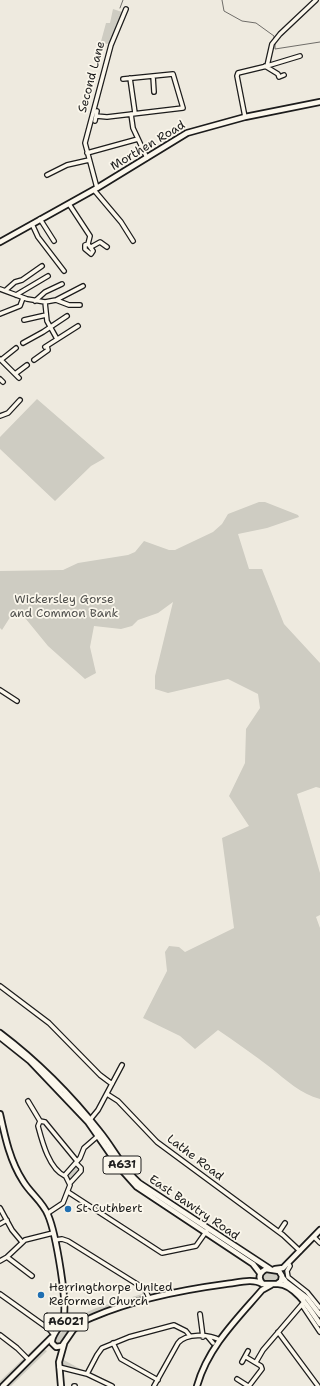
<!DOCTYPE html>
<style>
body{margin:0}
canvas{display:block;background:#eeeadf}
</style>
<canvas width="320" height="1386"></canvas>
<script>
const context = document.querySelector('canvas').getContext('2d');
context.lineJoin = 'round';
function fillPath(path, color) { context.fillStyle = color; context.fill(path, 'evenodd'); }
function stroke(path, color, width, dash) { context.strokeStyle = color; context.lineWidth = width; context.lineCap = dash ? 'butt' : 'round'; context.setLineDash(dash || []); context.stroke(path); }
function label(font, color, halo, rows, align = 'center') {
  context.font = font + ' "Shantell Sans",sans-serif'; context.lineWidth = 3.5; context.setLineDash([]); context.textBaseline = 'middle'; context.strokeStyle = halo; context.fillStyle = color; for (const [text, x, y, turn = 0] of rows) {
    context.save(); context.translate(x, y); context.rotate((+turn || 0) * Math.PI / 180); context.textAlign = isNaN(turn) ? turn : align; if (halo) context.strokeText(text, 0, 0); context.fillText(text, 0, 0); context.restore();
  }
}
const green = new Path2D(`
 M113 9 122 12 111 43 100 45 106 23H110Z
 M37 399 105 458 91 466 55 501 0 449V437Z
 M259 502H265L298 515 299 517 267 528 238 534 249 569H262L284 624 320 663V788L316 787 297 794 320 873V915L316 917 320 928V1099C301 1094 286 1080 271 1068 254 1055 236 1042 218 1030L195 1049 180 1036 143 1018 167 971 165 952 169 946 179 947 185 952 234 928 222 838 249 826 229 796 245 763 246 729 260 708 258 694 228 679 168 693 155 689V676L173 602 158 613 138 620 132 626 121 629 94 626 90 647 96 673 85 679 48 646 21 613 14 611 2 630 0 628V571L63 570 78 563 128 555 135 552 144 541 169 550H175L213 532 222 524 228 514Z
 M76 1165 80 1169 71 1181 66 1175Z
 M274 1271 279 1275 278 1281 264 1283 261 1281 262 1273Z
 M143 1290 146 1292V1297L80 1321 72 1319 68 1316 67 1310 70 1317 74 1318 96 1308 142 1294Z
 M64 1324 70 1326 71 1330 62 1344 58 1345 56 1343V1337L62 1332Z
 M51 1333V1336L29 1358 26 1356Z
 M44 1349 47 1351 45 1353 11 1386H6Z
 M25 1357 26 1360 0 1386V1381Z
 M62 1359 86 1372 62 1366Z`);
const stream = new Path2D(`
 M222 0 224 11 242 21 256 23 274 36V39
 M120 8 123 0
 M275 44V49L320 42`);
const minor = new Path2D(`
 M265 66 278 74 279 77 284 75
 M267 66 300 56
 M153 76 154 92
 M130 78 135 113
 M131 114 133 128 147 158
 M96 116 107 117 183 108 173 74 123 79
 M245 117 237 76 238 73 267 66 272 44 280 34 316 0
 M95 121 97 111
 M87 153 138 139
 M47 175 67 165 89 160
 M97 188 85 143 111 45 126 9
 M94 190 121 222 133 241
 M69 204 90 236 88 244 93 251 91 254 85 249V245L88 244
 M40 219 54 241
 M32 224 38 237 64 271
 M91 247 100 242 107 247
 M0 289 27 299 45 302 56 300 69 305H80
 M6 290 15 282 22 280 42 266
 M16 295 48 276
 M56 300 83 286
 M35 301 45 292 62 284
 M45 302 47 321 57 339
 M0 314 20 306 23 298
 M24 320 46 315
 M23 343 43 332 67 316
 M45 347 78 326
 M0 359 19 378
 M1 360 16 348
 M34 360 48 350 47 346
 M15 374 27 365
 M0 379 3 382
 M0 416 8 413 20 400
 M0 690 17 701
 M0 986 49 1023 100 1075 112 1084
 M107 1094 118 1101 157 1142 283 1235 300 1251
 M28 1101 40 1121
 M40 1121 38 1126C42 1141 49 1169 65 1176
 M40 1121 45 1122 77 1161
 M89 1121 98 1110 122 1065
 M70 1183 81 1171V1168L76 1163
 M68 1192 162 1253 196 1246 208 1229
 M0 1208 12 1230 22 1242
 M48 1213 63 1203 70 1185 65 1175 80 1158 84 1148 99 1135
 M0 1224 7 1220
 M279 1232 285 1223
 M314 1237 320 1243
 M55 1240 62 1239 68 1241 145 1289 149 1298
 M7 1257 32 1276
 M0 1261 7 1257 25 1240 53 1233
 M288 1263 290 1266 287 1271 288 1277 307 1292 320 1308
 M0 1294 49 1329 54 1335
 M302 1305 320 1332
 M200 1314 203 1337
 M278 1332 318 1386
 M0 1335 17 1348 29 1360
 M208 1337 213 1343
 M113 1343 121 1359 158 1380
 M246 1357 261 1366 262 1369 249 1386
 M242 1362 248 1351
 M256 1362 263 1350 304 1302
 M59 1367 87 1374 112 1386
 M87 1374 97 1355 102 1348 129 1337 174 1325 186 1331 190 1336
 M237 1379 248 1386
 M74 1386H75
 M154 1386 178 1343C186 1333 209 1334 220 1340`);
const major = new Path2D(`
 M0 242 97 188 187 133 245 117 320 102
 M0 1033C37 1061 71 1095 100 1132 114 1149 122 1168 139 1183L270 1269
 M0 1037 30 1061 88 1122 120 1168 137 1187 253 1264 260 1273
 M0 1114C5 1137 10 1161 23 1181 30 1193 43 1202 48 1215 55 1231 70 1309 62 1323
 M266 1269 279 1271 282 1276 281 1281 277 1284H263C259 1280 258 1275 263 1271Z
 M275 1269 283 1268 320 1230
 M282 1277 286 1282 307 1298 320 1315
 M277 1284C294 1283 311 1311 320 1324
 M65 1322 72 1325 73 1330 62 1346 56 1347 52 1343C51 1337 60 1324 65 1322Z
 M73 1330C79 1324 85 1320 93 1317 135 1299 181 1290 226 1284 237 1283 253 1278 262 1284
 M3 1386 51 1338
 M61 1386 59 1362 64 1344
 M197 1386C208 1347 237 1319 262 1290L271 1285`);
const markers = [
 [68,1209,4,"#1f6fb2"],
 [41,1295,4,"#1f6fb2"]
];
const shields = [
 [122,1165,38],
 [66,1322,44]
];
const shieldNames = [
 ["A631",122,1165],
 ["A6021",66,1322]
];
const streetNames = [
 ["Second Lane",92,77,-75],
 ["Morthen Road",148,146,-31],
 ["Lathe Road",195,1158,37],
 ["East Bawtry Road",194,1208,34]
];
const parkNames = [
 ["Wickersley Gorse",64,600],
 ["and Common Bank",64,614]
];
const poiNames = [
 ["St Cuthbert",76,1209],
 ["Herringthorpe United",49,1288],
 ["Reformed Church",49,1302]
];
fillPath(green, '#ceccc2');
stroke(stream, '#6f6d69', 1);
stroke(minor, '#1c1c1c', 6);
stroke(major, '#1c1c1c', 8);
stroke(minor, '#fbf7ec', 3.5);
stroke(major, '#fbf7ec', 4.5);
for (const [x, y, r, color] of markers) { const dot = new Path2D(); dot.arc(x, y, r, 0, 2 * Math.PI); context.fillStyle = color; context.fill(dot); stroke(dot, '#fbf7ec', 1.5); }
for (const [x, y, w] of shields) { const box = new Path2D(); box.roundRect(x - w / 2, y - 9, w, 18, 3); context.fillStyle = '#fbf7ec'; context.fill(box); stroke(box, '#1c1c1c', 1); }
label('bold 11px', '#1c1c1c', null, shieldNames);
label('12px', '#1c1c1c', '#fbf7ec', streetNames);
label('12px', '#51514e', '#fbf7ec', parkNames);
label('12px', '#1c1c1c', '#fbf7ec', poiNames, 'left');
</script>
